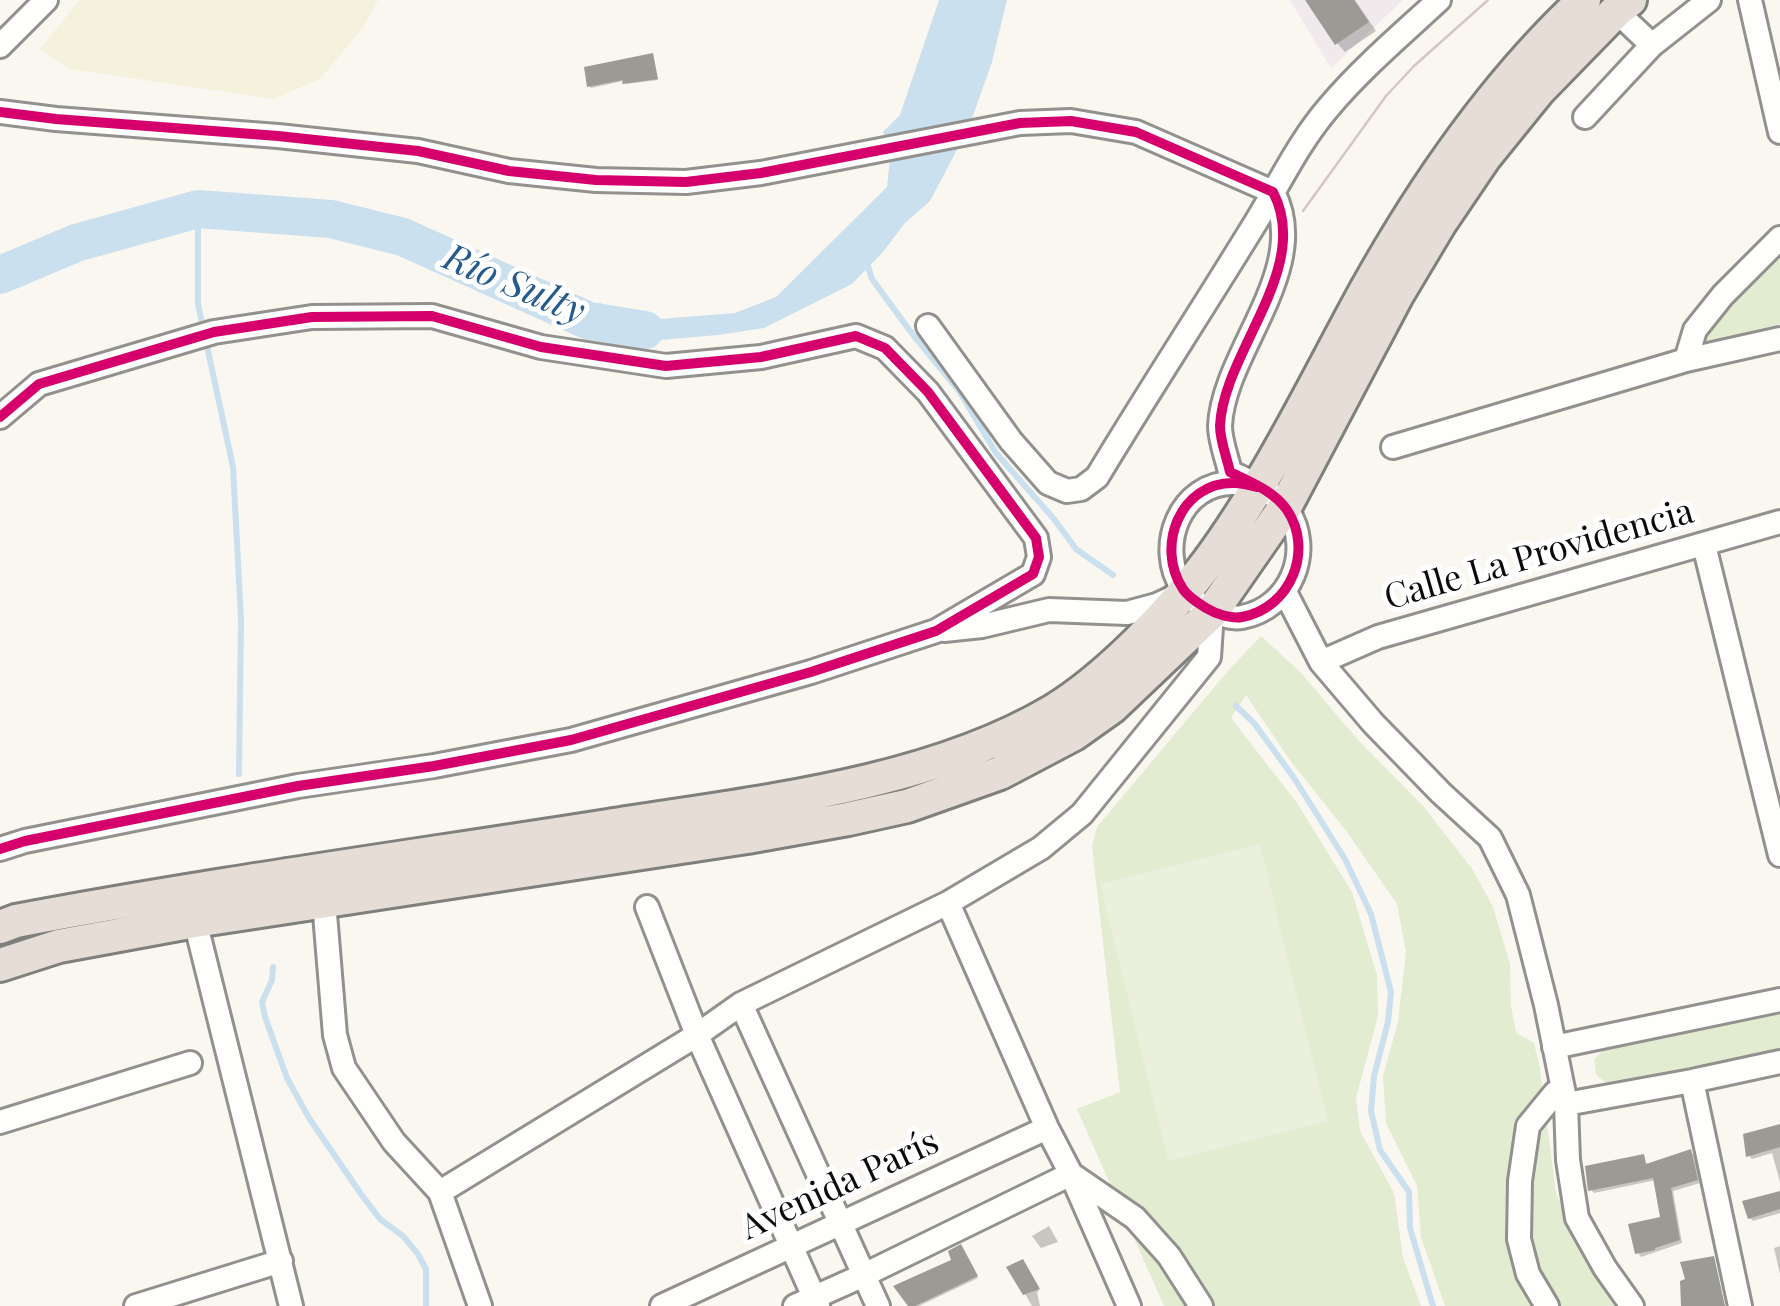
<!DOCTYPE html>
<meta charset="utf-8">
<style>
body{margin:0}
canvas{display:block;background:#f9f7ef}
</style>
<canvas width="1780" height="1306"></canvas>
<script>
const context = document.querySelector('canvas').getContext('2d');
context.lineJoin = 'round';
function fillPath(path, color) { context.fillStyle = color; context.fill(path, 'evenodd'); }
function stroke(path, color, width, dash) { context.strokeStyle = color; context.lineWidth = width; context.lineCap = dash ? 'butt' : 'round'; context.setLineDash(dash || []); context.stroke(path); }
function label(font, color, halo, rows, align = 'center') {
  context.font = font + ' "Playfair Display",serif'; context.lineWidth = 10; context.setLineDash([]); context.textBaseline = 'middle'; context.strokeStyle = halo; context.fillStyle = color; for (const [text, x, y, turn = 0] of rows) {
    context.save(); context.translate(x, y); context.rotate((+turn || 0) * Math.PI / 180); context.textAlign = isNaN(turn) ? turn : align; if (halo) context.strokeText(text, 0, 0); context.fillText(text, 0, 0); context.restore();
  }
}
const industrial = new Path2D(`
 M1290 0H1403L1331 68Z`);
const farmland = new Path2D(`
 M80 0H378L364 26 320 79 273 99 70 69 39 49Z`);
const green = new Path2D(`
 M1780 251V324L1707 343V328Z
 M1261 636 1302 674 1358 740 1423 806 1473 870 1493 907 1510 964 1511 1006 1516 1033 1534 1043 1540 1069 1556 1194 1604 1285 1620 1306H1445L1421 1237 1417 1186 1386 1123 1383 1076 1398 1022 1406 952 1397 904 1347 832 1289 759 1246 695 1231 718 1297 803 1352 892 1377 975 1378 1016 1356 1098 1360 1131 1394 1193 1403 1258 1421 1306H1164L1077 1109 1120 1092 1092 846 1097 827 1227 672Z
 M1780 1014V1050L1612 1082H1605L1596 1075 1594 1060 1602 1051Z`);
const pitch = new Path2D(`
 M1260 844 1328 1121 1168 1161 1100 884Z`);
const water = new Path2D(`
 M939 0H1007L992 62 969 127 930 201 904 224 883 252 852 284 764 328 718 335 660 340 591 333 599 303 660 319 735 313 776 297 887 187 891 149 883 132 900 115Z`);
const shadow = new Path2D(`
 M1308 0H1355L1376 31 1345 52 1337 43Z
 M652 56 658 80 626 84 623 81 591 88 589 86Z
 M1780 1127V1182L1772 1153 1752 1159 1749 1156Z
 M1691 1152 1694 1155 1700 1183 1673 1191 1682 1243 1641 1257 1638 1253 1663 1219 1656 1180 1594 1193 1591 1190 1643 1157 1648 1166Z
 M1780 1193V1213L1753 1221 1750 1218Z
 M1049 1226 1058 1242 1041 1248 1032 1236Z
 M1780 1246V1274L1774 1248Z
 M962 1249 978 1278 919 1306H911L954 1261Z
 M1025 1264 1039 1291 1037 1292 1040 1306H1032L1010 1268Z`);
const stream = new Path2D(`
 M198 209V304L202 323
 M866 260 872 279 910 331 959 391 996 453 1054 519 1076 549 1113 575
 M207 346 233 467 241 619 239 774
 M1236 706 1254 723 1294 778 1345 859 1371 914 1391 992 1388 1022 1374 1076 1371 1111 1380 1150 1409 1192 1410 1228 1433 1306
 M273 967 272 980 262 1002 265 1017 287 1078 309 1118 361 1194 380 1219 403 1236 418 1254 426 1269V1306`);
const river = new Path2D(`
 M0 275 76 243 198 209 331 219 403 237 589 321 645 330`);
const building = new Path2D(`
 M1305 0H1354L1369 22 1335 45Z
 M653 53 658 79 622 84 623 80 587 87 584 67Z
 M1780 1124V1147L1746 1157 1743 1134Z
 M1691 1149 1698 1180 1671 1188 1680 1240 1655 1248V1250L1635 1254 1628 1224 1660 1217 1653 1178 1588 1191 1585 1166 1644 1154 1646 1164Z
 M1780 1191V1209L1748 1219 1742 1201Z
 M961 1244 978 1276 915 1306H908L893 1286 951 1260 948 1251Z
 M1714 1256 1725 1306H1681L1680 1281 1685 1279 1680 1262Z
 M1023 1259 1040 1289 1023 1295 1006 1267Z`);
const minor = new Path2D(`
 M1750 0 1780 132
 M1616 11 1652 45
 M0 46 46 0
 M0 112 56 119 278 136 418 151 509 171 596 180 686 182 761 173 1020 123 1071 121 1136 132 1273 192C1313 268 1223 352 1220 426 1220 441 1227 458 1230 472 1250 482 1274 491 1287 510 1314 550 1291 608 1242 617 1231 619 1216 614 1206 608 1198 603 1188 597 1183 589 1155 547 1180 482 1234 483 1242 483 1250 485 1257 487
 M1585 117 1652 45 1709 0
 M928 326 1011 441 1048 483 1067 491 1081 489 1097 477C1147 394 1200 313 1251 230 1277 189 1297 144 1329 107 1362 68 1402 34 1439 0
 M1686 360 1695 330 1723 295 1780 238
 M0 417 39 384 214 332 312 317 432 316 541 347 666 366 761 357 856 336 885 348 928 392 1036 538 1039 557 1033 574 936 631 811 672 571 740 434 766 298 786 25 841 0 849
 M1393 447 1686 360 1780 339
 M1704 545 1780 855
 M1285 592 1321 662 1373 723 1441 793 1490 838 1518 895 1546 1005 1566 1104 1568 1160 1577 1218 1605 1268 1632 1306
 M944 630 982 626 1049 610 1127 613 1157 605 1176 596
 M1321 662 1378 637 1780 522
 M324 902 335 1035 344 1068 394 1142 440 1192 480 1306
 M948 903 1047 1128 1071 1174 1129 1306
 M647 907 697 1035 818 1306
 M195 921 291 1306
 M741 1004 878 1306
 M1554 1047 1780 1000
 M1692 1081 1740 1306
 M0 1122 190 1063
 M440 1192 697 1035 741 1004 948 903 1041 848 1082 814 1209 657 1212 612
 M136 1306 281 1261
 M662 1306 1047 1128
 M795 1306 864 1275 1071 1174 1135 1218 1169 1256 1201 1306
 M1547 1306 1528 1274 1519 1239 1520 1181 1528 1126 1555 1093 1566 1104 1692 1081 1780 1062`);
const highway = new Path2D(`
 M0 927 16 921C212 884 411 857 608 826 752 803 926 786 1053 711 1106 679 1171 612 1208 562 1270 478 1316 381 1366 290 1424 186 1497 81 1584 0
 M0 965 59 946 195 921 747 837 848 819 907 806 1000 773 1074 734 1112 707 1212 612 1285 507 1397 295 1440 223 1484 158 1539 90 1616 11 1630 0`);
const tram = new Path2D(`
 M1303 211 1386 96 1414 66 1488 0`);
const cycleway = new Path2D(`
 M0 112 56 119 278 136 418 151 509 171 596 180 686 182 761 173 1020 123 1071 121 1136 132 1273 192C1313 268 1223 352 1220 426 1220 441 1227 458 1230 472 1250 482 1274 491 1287 510 1314 550 1291 608 1242 617 1231 619 1216 614 1206 608 1198 603 1188 597 1183 589 1155 547 1180 482 1234 483 1242 483 1250 485 1257 487
 M0 417 39 384 214 332 312 317 432 316 541 347 666 366 761 357 856 336 885 348 928 392 1036 538 1039 557 1033 574 936 631 811 672 571 740 434 766 298 786 25 841 0 849`);
const streetNames = [
 ["Calle La Providencia",1539,555,-16],
 ["Avenida París",840,1185,-25]
];
const waterNames = [
 ["Río Sulty",514,285,23]
];
fillPath(industrial, '#f0eaec');
fillPath(farmland, '#f4f2dd');
fillPath(green, '#e1ecd1');
fillPath(pitch, '#eaf0db');
fillPath(water, '#cae0ee');
fillPath(shadow, '#0003');
stroke(stream, '#cae0ee', 6);
stroke(river, '#cae0ee', 38);
fillPath(building, '#9c9a95');
stroke(minor, '#92918e', 28);
stroke(highway, '#7f7f7b', 38);
stroke(minor, '#fefefd', 22);
stroke(highway, '#e6ded6', 32);
stroke(tram, '#d4c6c4', 2.5);
stroke(cycleway, '#d6006c', 10);
label('35px', '#0b0b0b', '#fff', streetNames);
label('italic 38px', '#245a8d', '#fff', waterNames);
</script>
